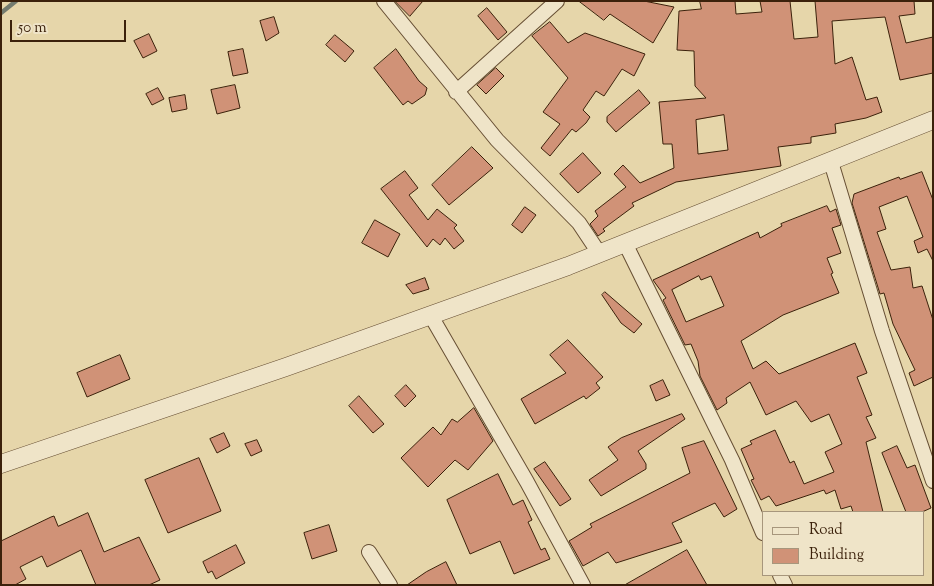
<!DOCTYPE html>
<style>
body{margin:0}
#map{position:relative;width:934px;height:586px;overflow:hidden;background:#e6d6aa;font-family:"Sorts Mill Goudy",serif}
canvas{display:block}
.frame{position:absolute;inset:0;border:2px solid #3b210b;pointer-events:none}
.legend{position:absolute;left:762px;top:511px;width:162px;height:65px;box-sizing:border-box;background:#efe4c8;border:1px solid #a7967c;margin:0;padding:6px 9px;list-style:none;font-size:15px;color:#3b210b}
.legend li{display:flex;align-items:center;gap:10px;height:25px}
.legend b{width:25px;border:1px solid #a7967c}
.scale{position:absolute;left:10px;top:20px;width:116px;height:22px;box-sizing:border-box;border:2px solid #3b210b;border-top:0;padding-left:6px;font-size:15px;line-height:18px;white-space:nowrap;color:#3b210b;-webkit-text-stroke:4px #efe4c8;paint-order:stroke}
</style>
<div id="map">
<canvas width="934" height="586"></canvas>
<div class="frame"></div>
<ul class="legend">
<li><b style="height:6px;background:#efe4c8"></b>Road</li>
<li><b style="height:14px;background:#d09277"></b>Building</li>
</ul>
<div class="scale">50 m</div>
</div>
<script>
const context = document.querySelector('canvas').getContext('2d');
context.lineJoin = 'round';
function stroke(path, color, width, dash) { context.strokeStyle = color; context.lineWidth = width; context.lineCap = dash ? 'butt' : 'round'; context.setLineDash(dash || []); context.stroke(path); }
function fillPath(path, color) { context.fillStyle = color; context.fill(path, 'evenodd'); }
const stream = new Path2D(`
 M1 13 16 1`);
const building = new Path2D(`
 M395 1H423L410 16Z
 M579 1H644L674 7 653 43 610 14 604 20Z
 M700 1H735L736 14 762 12 760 1H790L794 39 818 37 815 1H914L915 14 899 16 906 43 933 37V73L900 80 885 17 832 21 835 64 852 57 866 100 877 97 882 112 866 118 835 124 836 133 811 137V143L778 147 781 166 676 182 632 203 634 206 603 229 605 231 598 236 590 224 598 216 595 211 626 187 614 174 623 165 640 183 674 168 672 144H663L659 102 706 98 695 86 694 51 677 50 679 11 701 9ZM724 115 728 150 698 154 696 120Z
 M487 8 507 32 498 40 478 16Z
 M274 17 279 33 266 41 260 21Z
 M550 22 568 43 585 33 645 54 634 76 622 69 604 96 596 91 583 110 590 117 586 123 576 132 572 129 550 156 541 148 560 124 543 112 568 78 532 36Z
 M149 34 157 51 143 58 134 41Z
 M335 35 354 51 345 62 326 45Z
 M243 49 248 73 233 76 228 52Z
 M396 49 419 81 427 88 425 95 412 104 408 101 403 105 374 68Z
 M496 68 504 76 486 94 477 85Z
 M235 85 240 108 217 114 211 90Z
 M158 88 164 99 152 105 146 94Z
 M639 90 650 103 616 132 607 122V117Z
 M185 95 187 109 172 112 169 98Z
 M472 147 493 168 449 205 432 185Z
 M583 153 601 173 578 193 560 174Z
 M405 171 418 188 409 195 428 220 437 209 457 225 454 228 464 241 454 249 445 238 440 245 433 239 427 247 381 189Z
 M922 172 933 200V261L927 249 918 253 914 241 923 237 907 196 879 207 886 229 877 232 891 270 910 267 913 288 922 286 933 320V377L914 386 909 373 915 370 893 324 884 293 880 294 852 203 854 194 899 177 900 179Z
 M827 206 830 212 836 209 841 225 832 228 841 253 827 258 833 273 831 274 839 293 783 315 741 341 753 369 766 361 779 374 855 343 867 373 857 377 872 415 866 417 876 438 866 442 883 512H853L851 506 841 509 835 490 826 494 824 490 776 506 769 496 761 500 751 480 754 479 741 449 752 444 750 441 775 430 790 463 794 461 804 484 834 472 825 452 842 444 829 414 811 422 796 401 766 415 750 382 726 398 727 403 717 410 700 376 698 361 691 344 685 345 663 300 666 298 653 280 758 232 760 238 782 226 781 224ZM699 276 701 280 711 276 724 306 686 322 672 290Z
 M525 207 536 215 522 233 512 225Z
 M375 220 400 234 388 257 362 243Z
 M425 278 429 289 413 294 406 285Z
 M605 292 642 324 634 333 621 323 602 295Z
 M568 340 603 377 596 383 600 388 586 399 584 396 535 424 521 399 566 373 550 355Z
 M120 355 130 379 87 397 77 373Z
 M663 380 670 395 656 401 650 386Z
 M406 385 416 396 405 407 395 396Z
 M359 396 384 424 373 433 349 406Z
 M474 408 493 441 468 470 455 460 428 487 401 458 433 427 441 435 452 419 457 422Z
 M682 414 685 419 638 451 646 464V469L601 496 589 480 618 460 608 447 621 438Z
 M224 433 230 446 217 453 210 439Z
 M257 440 262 451 251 456 245 444Z
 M704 441 737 509 724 517 715 503 672 523 682 542 616 563 608 552 583 566 569 541 592 527 590 524 690 473 682 448Z
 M897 446 907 468 915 465 931 508 922 512H906L882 453Z
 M199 458 221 511 168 533 145 480Z
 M545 462 571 499 560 506 534 469Z
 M498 474 513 505 523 500 532 520 528 522 541 550 545 548 550 559 514 574 500 541 470 554 447 500Z
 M88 513 104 552 139 537 160 580 149 585H96L81 550 47 567 42 556 20 567 26 579 15 585H1V541L51 517 54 516 58 526Z
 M329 525 337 551 312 559 304 533Z
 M236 545 245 563 216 579 212 571 208 573 203 562Z
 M687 550 707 585H625Z
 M446 562 457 585H407L426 572Z`);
const minor = new Path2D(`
 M384 1 497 140 579 223 599 253
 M456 92 557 1
 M831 162 882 331 933 481
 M625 243 732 460 763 533
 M431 316 527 482 583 585
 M369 552 390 585
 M780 575 785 585`);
const tertiary = new Path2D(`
 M1 464 286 367 568 266 933 120`);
stroke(stream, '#737b6e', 4.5);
fillPath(building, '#d09277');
stroke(building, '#3b210b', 1);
stroke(minor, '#664e33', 16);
stroke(tertiary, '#664e33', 19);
stroke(minor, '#efe4c8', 14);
stroke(tertiary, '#efe4c8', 18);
</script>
